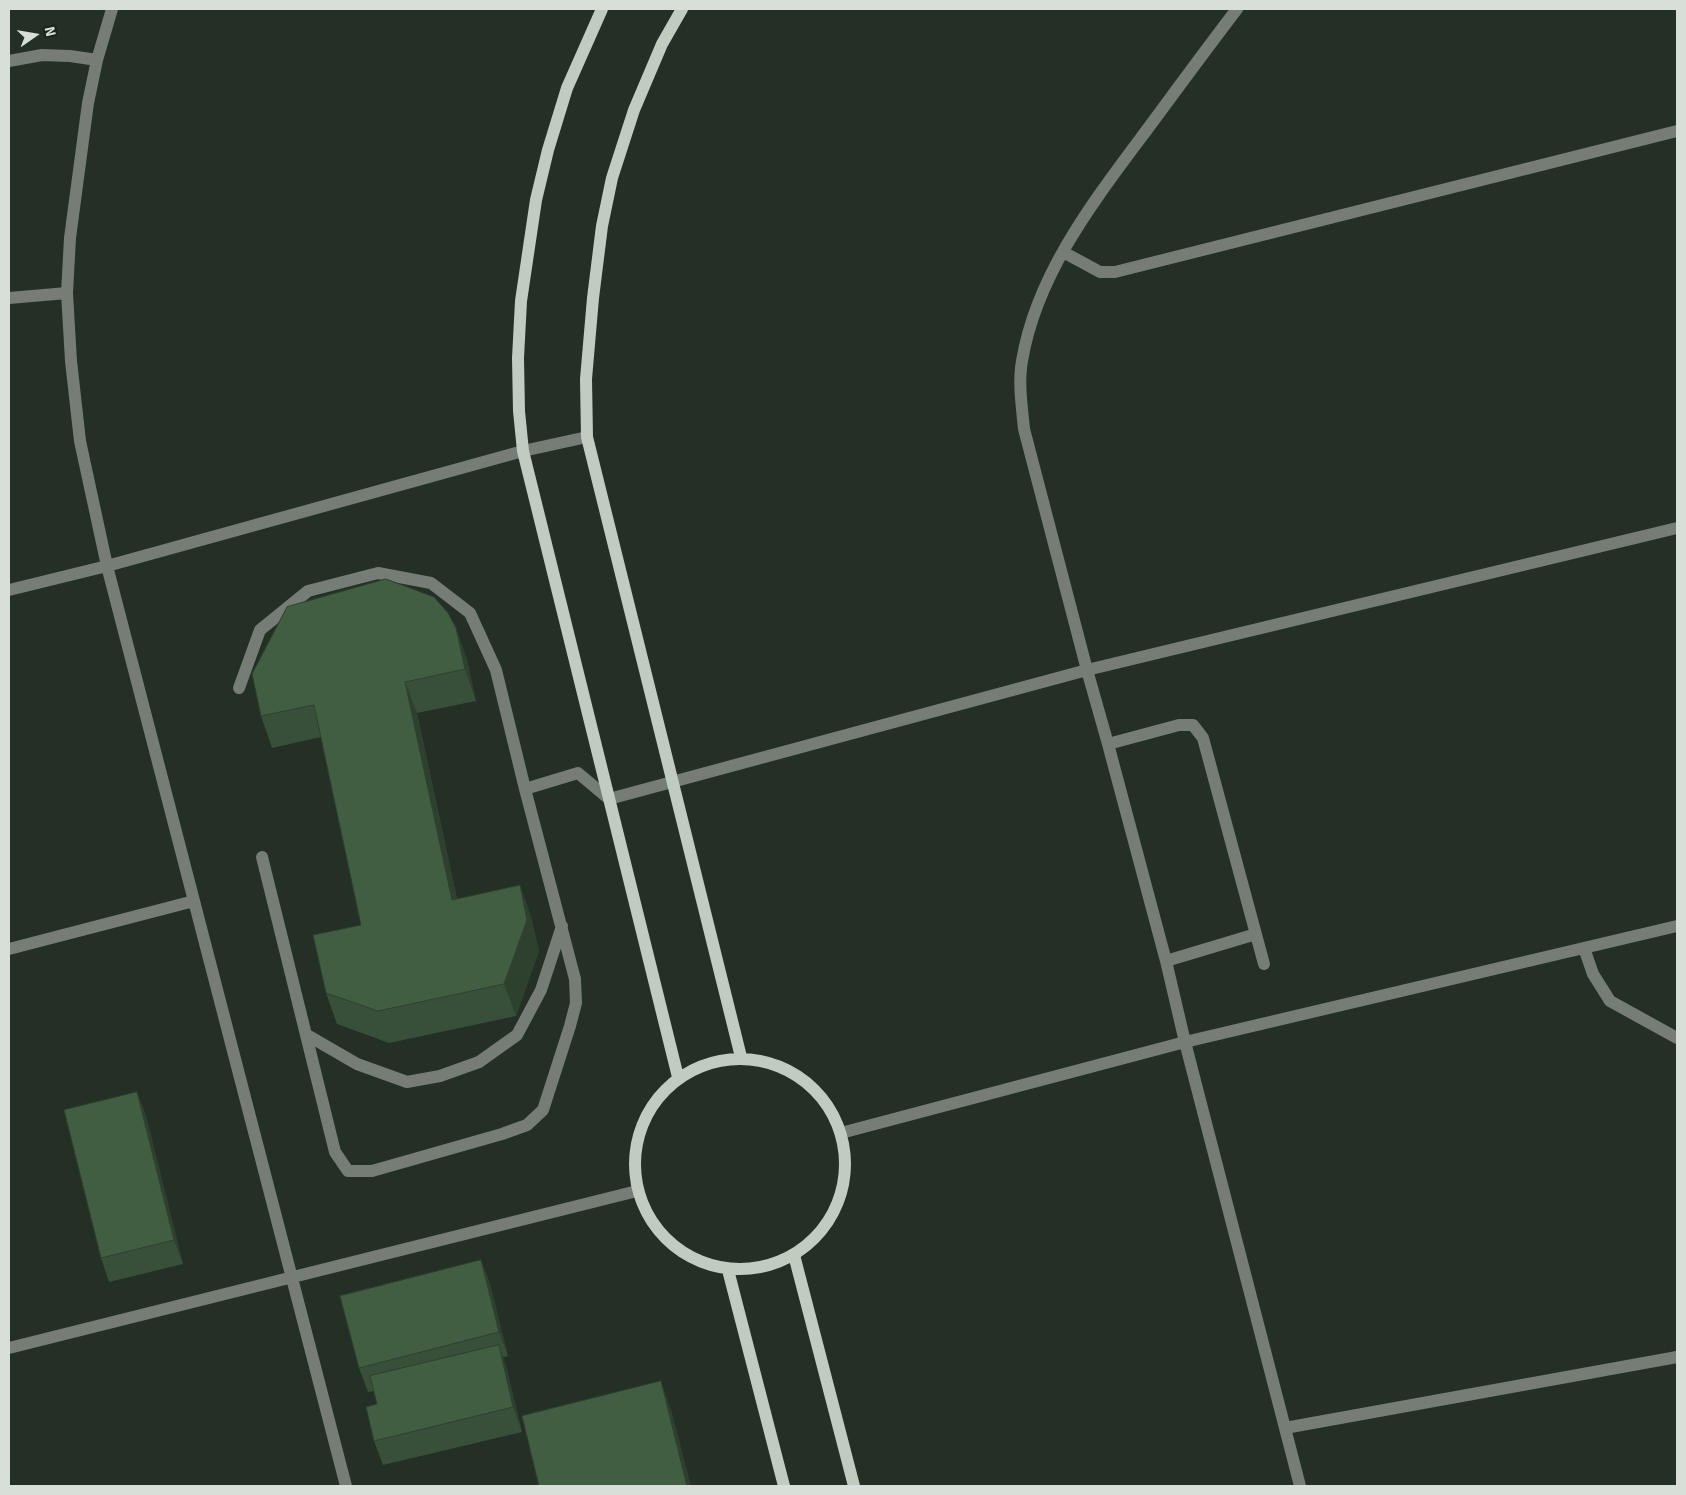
<!DOCTYPE html>
<style>
body{margin:0}
#map{position:relative;width:1686px;height:1495px;overflow:hidden;background:#242f25;font-family:Signika,sans-serif}
canvas{display:block}
.frame{position:absolute;inset:0;border:10px solid #d8ded8;pointer-events:none}
.north{position:absolute;left:10px;top:10px;width:50px;height:50px;-webkit-text-stroke:4px #1b251b;paint-order:stroke;rotate:77deg;font-size:14px;font-weight:700;line-height:20px;text-align:center;color:#d8ded8}
.north::after{content:'';display:block;margin:auto;width:18px;height:22px;background:#d8ded8;clip-path:polygon(50% 0,100% 100%,50% 72%,0 100%)}
</style>
<div id="map">
<canvas width="1686" height="1495"></canvas>
<div class="frame"></div>
<div class="north">N</div>
</div>
<script>
const context = document.querySelector('canvas').getContext('2d');
context.lineJoin = 'round';
function stroke(path, color, width, dash) { context.strokeStyle = color; context.lineWidth = width; context.lineCap = dash ? 'butt' : 'round'; context.setLineDash(dash || []); context.stroke(path); }
function fillPath(path, color) { context.fillStyle = color; context.fill(path, 'evenodd'); }
const minor = new Path2D(`
 M112 9 97 60 88 103 70 238 67 293 71 361 80 441 107 566 346 1486
 M1237 9C1204 52 1172 96 1140 139 1090 206 1036 277 1022 361 1018 383 1022 407 1024 429L1087 670 1108 744 1166 961 1185 1042 1300 1486
 M9 61 42 55 70 56 97 60
 M1063 252 1100 272H1115L1677 131
 M9 298 67 293
 M9 590 107 566 523 451 587 437
 M239 688 260 630 308 591 378 573 431 583 470 613 496 670 525 789 575 979 576 1003 570 1026 543 1110 527 1125 502 1134 372 1171H348L335 1152 262 857
 M1108 744 1179 725H1193L1203 738 1264 964
 M525 789 578 773 609 799 1087 670 1677 528
 M1584 948 1593 974 1610 1001 1677 1038
 M9 949 194 901
 M1166 961 1256 934
 M307 1035 357 1064 407 1082 440 1076 479 1062 517 1035 541 990 562 926
 M841 1133 1185 1042 1677 926
 M9 1348 637 1191
 M1285 1428 1677 1357`);
const major = new Path2D(`
 M602 9 567 88 548 150 536 200 521 301 518 358 519 411 523 451 678 1077
 M682 9 662 44 634 110 612 178 602 226 593 298 586 379 587 437 741 1057
 M635 1164a105 105 0 1 1 210 0a105 105 0 1 1-210 0Z
 M794 1255 854 1486
 M728 1270 784 1486`);
const wall = new Path2D(`
 M456 628 467 660 476 701 417 713 457 899 520 885 531 917 539 951 516 1016 389 1043 337 1024 326 993 361 925 321 737 272 748 261 716Z
 M137 1092 146 1116 183 1264 109 1282 101 1258Z
 M481 1260 490 1284 508 1356 503 1357 507 1370 522 1432 383 1465 374 1441 377 1404 374 1391 368 1392 359 1368Z`);
const shadedWall = new Path2D(`
 M456 628 467 660 476 701 465 669Z
 M405 682 417 713 464 931 452 900Z
 M520 885 531 917 539 951 516 1016 504 984Z
 M137 1092 146 1116 183 1264 174 1240Z
 M481 1260 490 1284 508 1356 499 1332Z
 M499 1345 507 1370 522 1432 513 1407Z
 M661 1381 672 1413 691 1486H687Z`);
const building = new Path2D(`
 M386 579 434 597 448 613 456 628 465 669 405 682 452 900 520 885 527 920 504 984 378 1011 326 993 313 935 361 925 314 705 261 716 252 674 287 607Z
 M137 1092 174 1240 101 1258 64 1110Z
 M481 1260 499 1332 359 1368 340 1296Z
 M499 1345 513 1407 374 1441 366 1407 377 1404 370 1376Z
 M661 1381 687 1486H539L522 1416Z`);
stroke(minor, '#767c76', 12);
stroke(major, '#c1ccc1', 12);
fillPath(wall, '#385039');
fillPath(shadedWall, '#2e412e');
fillPath(building, '#415d42');
stroke(building, '#2e412e', 1);
</script>
